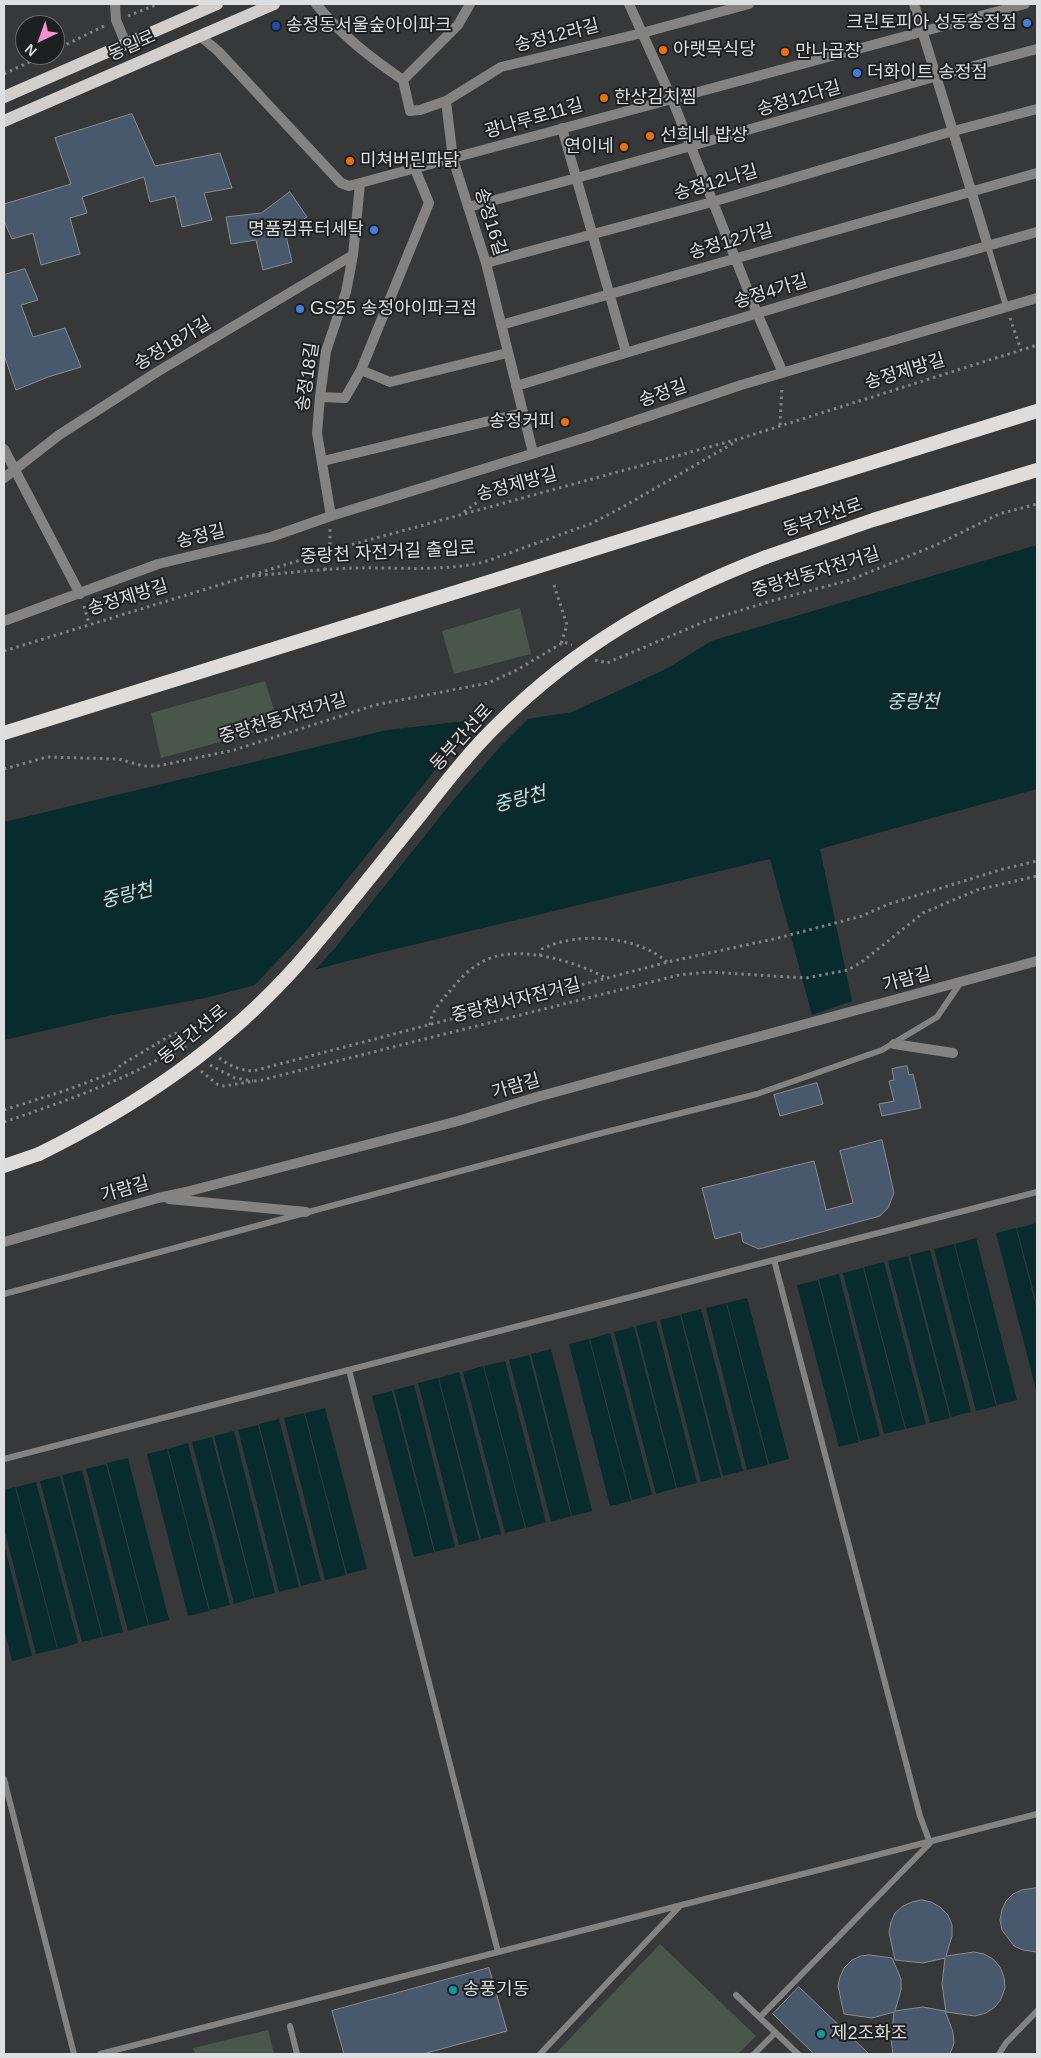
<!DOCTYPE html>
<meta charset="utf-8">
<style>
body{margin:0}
#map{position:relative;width:1041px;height:2058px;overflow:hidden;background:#36383a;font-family:Helvetica,sans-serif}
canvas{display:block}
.frame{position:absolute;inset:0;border:5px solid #dddfe0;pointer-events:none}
.north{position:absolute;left:15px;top:15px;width:50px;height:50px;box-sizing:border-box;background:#1e1f20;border:1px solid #6a6c6d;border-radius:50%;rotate:222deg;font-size:14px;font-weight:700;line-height:20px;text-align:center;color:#dddfe0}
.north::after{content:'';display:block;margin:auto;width:18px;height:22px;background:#f491d3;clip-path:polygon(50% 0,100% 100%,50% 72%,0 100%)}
</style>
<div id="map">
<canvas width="1041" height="2058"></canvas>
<div class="frame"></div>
<div class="north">N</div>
</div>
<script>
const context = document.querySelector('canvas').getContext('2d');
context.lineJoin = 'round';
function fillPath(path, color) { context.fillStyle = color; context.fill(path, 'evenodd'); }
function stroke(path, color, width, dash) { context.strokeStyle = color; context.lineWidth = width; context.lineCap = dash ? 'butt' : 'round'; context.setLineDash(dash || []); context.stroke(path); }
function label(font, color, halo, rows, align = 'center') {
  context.font = font + ' Helvetica,"Noto Sans KR",sans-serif'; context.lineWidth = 4; context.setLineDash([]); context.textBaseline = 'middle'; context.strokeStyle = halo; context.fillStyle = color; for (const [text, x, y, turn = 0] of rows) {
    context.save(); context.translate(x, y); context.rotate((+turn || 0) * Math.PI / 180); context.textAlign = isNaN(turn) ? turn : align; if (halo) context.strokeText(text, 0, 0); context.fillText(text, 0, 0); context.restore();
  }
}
const green = new Path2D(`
 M520 608 531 654 454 674 442 631Z
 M265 681 279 726 161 758 151 713Z
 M660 1944 756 2036 738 2054H555Z
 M268 2030 274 2054H195L193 2048Z`);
const water = new Path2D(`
 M1037 545V789L820 849 852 1001 812 1015 770 859 379 953 205 998 108 1016 4 1040V822L387 730 482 719H527L572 712 668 668 711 641Z
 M1037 1223V1305L1017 1228Z
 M1016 1228 1037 1310V1394L996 1233Z
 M976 1238 1017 1400 997 1405 955 1244Z
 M954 1244 996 1406 976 1411 934 1249Z
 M930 1250 971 1412 951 1417 910 1255Z
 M908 1256 950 1418 930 1423 888 1261Z
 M884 1262 926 1424 906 1429 864 1267Z
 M863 1268 905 1429 884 1434 843 1273Z
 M839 1274 880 1436 860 1441 819 1279Z
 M818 1280 859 1442 839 1447 797 1285Z
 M747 1298 789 1459 769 1464 727 1303Z
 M726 1303 768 1465 747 1470 706 1308Z
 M701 1309 743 1471 723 1476 681 1314Z
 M680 1315 721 1477 701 1482 660 1320Z
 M656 1321 697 1483 677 1488 636 1326Z
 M634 1327 676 1488 656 1494 614 1332Z
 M610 1333 652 1495 632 1500 590 1339Z
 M589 1339 631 1501 610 1506 569 1344Z
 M551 1349 592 1511 572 1516 531 1354Z
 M529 1355 571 1516 551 1522 509 1360Z
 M505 1361 546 1522 526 1528 484 1366Z
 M483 1366 525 1528 505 1533 463 1372Z
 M459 1372 501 1534 481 1539 439 1378Z
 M438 1378 479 1540 459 1545 418 1383Z
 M414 1385 455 1547 435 1552 394 1390Z
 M392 1391 434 1552 414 1557 372 1396Z
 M325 1408 367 1569 347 1574 305 1413Z
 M304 1413 346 1575 325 1580 284 1418Z
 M279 1419 321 1581 301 1586 259 1424Z
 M258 1425 299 1587 279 1592 238 1430Z
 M234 1431 275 1593 255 1598 214 1436Z
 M212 1437 254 1598 234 1604 192 1442Z
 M188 1443 230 1605 210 1610 168 1449Z
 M167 1449 209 1611 188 1616 147 1454Z
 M128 1458 169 1620 149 1625 107 1463Z
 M106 1464 148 1625 128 1631 86 1469Z
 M82 1470 123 1632 103 1637 62 1475Z
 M60 1476 102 1637 82 1642 40 1481Z
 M36 1482 78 1643 58 1649 16 1487Z
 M15 1487 57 1649 36 1654 4 1528V1490Z
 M4 1544 32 1656 12 1661 4 1628Z`);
const pier = new Path2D(`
 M483 716H531L499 748 455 798 335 948 312 973 252 988 304 933 454 747Z`);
const building = new Path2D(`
 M132 114 155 166 220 153 232 188 204 193 212 220 182 227 175 196 150 202 144 177 82 197 87 213 70 218 80 254 41 265 33 233 12 239 4 221V204L71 184 55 138Z
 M290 192 307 217 285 231 292 262 263 270 256 240 231 244 226 217 261 213Z
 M25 269 38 300 21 305 33 337 65 328 81 367 48 377 16 390 4 355V275Z
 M907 1066 909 1075 913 1074 921 1108 882 1116 879 1104 894 1101 889 1081 894 1080 892 1069Z
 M817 1083 823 1104 780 1116 774 1095Z
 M882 1140 894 1193 888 1208 880 1216 759 1249 743 1242 741 1232 715 1239 702 1188 814 1161 826 1210 853 1203 840 1151Z
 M1037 1888V1952L1023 1950 1014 1946 1002 1930 1000 1920 1002 1910 1006 1901 1013 1894 1022 1890Z
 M922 1900 931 1902 940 1907 948 1915 952 1925V1936L946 1956 974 1952 984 1954 993 1959 1000 1967 1004 1977 1005 1988 1001 1999 995 2007 986 2013 975 2016 946 2012 942 1984 945 1958 923 1963 895 1960 889 1932 891 1922 895 1913 903 1906 912 1902Z
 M870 1955 892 1958 901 1979V1990L895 2011 923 2007 945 2011 953 2032 954 2043 950 2054H893L891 2039 894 2012 872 2018 844 2014 838 1986 840 1977 844 1968 852 1960 861 1956Z
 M489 1968 507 2031 423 2054H344L332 2011Z
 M799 1987 823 2010 869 2054H814L773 2014Z`);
const path = new Path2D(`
 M128 16 158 4
 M55 50 106 25
 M4 74 44 55
 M1010 318 1021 350
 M780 425 782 386
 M464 512 517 473
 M325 570 330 551V529
 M252 576C287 573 321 569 355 568 398 567 442 572 484 562L590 524 621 508 737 441
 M554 585 567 625 561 644
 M84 606 89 624
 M4 651 343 547 742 438 1037 345
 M595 660 607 663 706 621 771 601 850 580 936 545 999 514 1037 504
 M4 769 47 757 119 759 143 766H158L234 750 375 705 488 683 515 671 564 642 572 645
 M540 956 542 949C577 931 638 936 667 962
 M430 1025C431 1012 441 1001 449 992 460 978 476 962 494 957 527 947 577 962 606 978
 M167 1055 178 1054
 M219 1058C230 1066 239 1070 253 1071L668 962 778 938 862 916 889 904 1003 869 1037 861
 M210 1065 235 1078 253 1081
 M201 1071 217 1084 224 1086 262 1080 679 975 708 972 806 978 848 970 863 961 923 913 977 890 1037 876
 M4 1110 70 1089 114 1072 121 1065 173 1034 184 1032 197 1040
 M4 1122C54 1105 103 1088 150 1064 159 1060 179 1044 187 1048`);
const service = new Path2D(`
 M988 246 1006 306
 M4 1294 598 1134 757 1094 882 1050 937 1017 961 982
 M349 1370 498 1952
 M4 1459 1037 1192
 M4 1779 74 2054
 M736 1995 798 2054
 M760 2017 930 1843 920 1816 774 1260
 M290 2026 297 2054
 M100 2054 1037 1814
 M540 2054 680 1906
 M754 2054 775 2033
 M999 2054 1006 2043 1037 2011`);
const minor = new Path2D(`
 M115 4 116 20 126 44
 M316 4C341 35 371 58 403 80L458 25 470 4
 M629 4 672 99 757 313 783 373
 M914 4 988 246
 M200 36 218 51 341 183 349 186 1025 4
 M403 80 410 111 420 110 446 101 501 67 642 33 749 4
 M446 101 453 159 486 263 533 453
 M562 128 626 352
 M468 207C659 158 847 99 1037 49
 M486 263 712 202 946 133 1037 109
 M501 325 1037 173
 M361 370 429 203 415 169
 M516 386 891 273 1037 232
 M320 397 345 398 361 370 390 382 507 353
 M4 449 80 594
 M323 461 522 413
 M4 478 59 435 157 372 353 255
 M331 516 317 433 320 397 326 351 346 292 353 255 360 184
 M4 621 158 564 271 537 331 516 590 436 741 385 1037 298
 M894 1044 953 1053`);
const tertiary = new Path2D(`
 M169 1199 306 1212
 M4 1242 158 1198 186 1192 458 1121 537 1097 1037 961`);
const primary = new Path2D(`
 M4 97 217 4
 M4 121 274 4`);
const trunk = new Path2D(`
 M766 557 873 520 1037 470
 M4 733 1037 411
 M4 1166 39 1154`);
const trunkBridge = new Path2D(`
 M39 1154C138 1105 226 1046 300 962 342 914 381 863 421 814 446 782 471 750 499 723 579 644 663 597 766 557`);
const markers = [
 [1027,23,5,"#3f7fe0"],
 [276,26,5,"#1a4fb4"],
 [663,50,5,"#e8710a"],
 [785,52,5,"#e8710a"],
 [857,73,5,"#3f7fe0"],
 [604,98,5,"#e8710a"],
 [650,136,5,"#e8710a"],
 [624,147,5,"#e8710a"],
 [350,161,5,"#e8710a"],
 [374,230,5,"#3f7fe0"],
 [300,309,5,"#3f7fe0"],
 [565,422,5,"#e8710a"],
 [453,1990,5,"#0f9aa8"],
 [821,2034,5,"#0f9aa8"]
];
const poiNames = [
 ["크린토피아 성동송정점",1017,23,"right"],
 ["송정동서울숲아이파크",286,26],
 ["아랫목식당",673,50],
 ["만나곱창",795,52],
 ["더화이트 송정점",867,73],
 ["한상김치찜",614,98],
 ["선희네 밥상",660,136],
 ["연이네",614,147,"right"],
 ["미쳐버린파닭",360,161],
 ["명품컴퓨터세탁",364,230,"right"],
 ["GS25 송정아이파크점",310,309],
 ["송정커피",555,422,"right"],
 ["송풍기동",463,1990],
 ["제2조화조",831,2034]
];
const streetNames = [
 ["송정12라길",557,36,-14],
 ["동일로",132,46,-24],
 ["송정12다길",799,99,-16],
 ["광나루로11길",534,119,-16],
 ["송정12나길",716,183,-16],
 ["송정16길",490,222,73],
 ["송정12가길",731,242,-16],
 ["송정4가길",771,292,-17],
 ["송정18가길",173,344,-31],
 ["송정제방길",905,372,-17],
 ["송정18길",308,377,-81],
 ["송정길",663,394,-19],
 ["송정제방길",517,485,-15],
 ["동부간선로",823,518,-19],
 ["송정길",201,537,-14],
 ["중랑천 자전거길 출입로",388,553,-3],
 ["중랑천동자전거길",816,573,-17],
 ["송정제방길",128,598,-17],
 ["중랑천동자전거길",283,719,-17],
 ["동부간선로",462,738,-48],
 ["가람길",907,980,-15],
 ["중랑천서자전거길",516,1001,-14],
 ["동부간선로",193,1035,-39],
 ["가람길",516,1087,-16],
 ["가람길",125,1190,-16]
];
const waterNames = [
 ["중랑천",913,703],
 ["중랑천",520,800,-14],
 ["중랑천",127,896,-14]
];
fillPath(green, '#48574a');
fillPath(water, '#082c2d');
fillPath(pier, '#36383a');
fillPath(building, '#48586d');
stroke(building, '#8b8d8f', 1);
stroke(path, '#808283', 3, [2.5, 4]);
stroke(service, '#848382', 6);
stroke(minor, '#848382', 10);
stroke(tertiary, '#848382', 10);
stroke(primary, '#d1cecc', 12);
stroke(trunk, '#e0dcda', 14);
stroke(trunkBridge, '#e0dcda', 14);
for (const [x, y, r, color] of markers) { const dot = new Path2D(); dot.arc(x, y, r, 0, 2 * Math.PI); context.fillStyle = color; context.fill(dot); stroke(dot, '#1e1f20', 2); }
label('18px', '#dddfe0', '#1e1f20', poiNames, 'left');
label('18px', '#dddfe0', '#1e1f20', streetNames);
label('italic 19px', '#a6ecee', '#1e1f20', waterNames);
</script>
